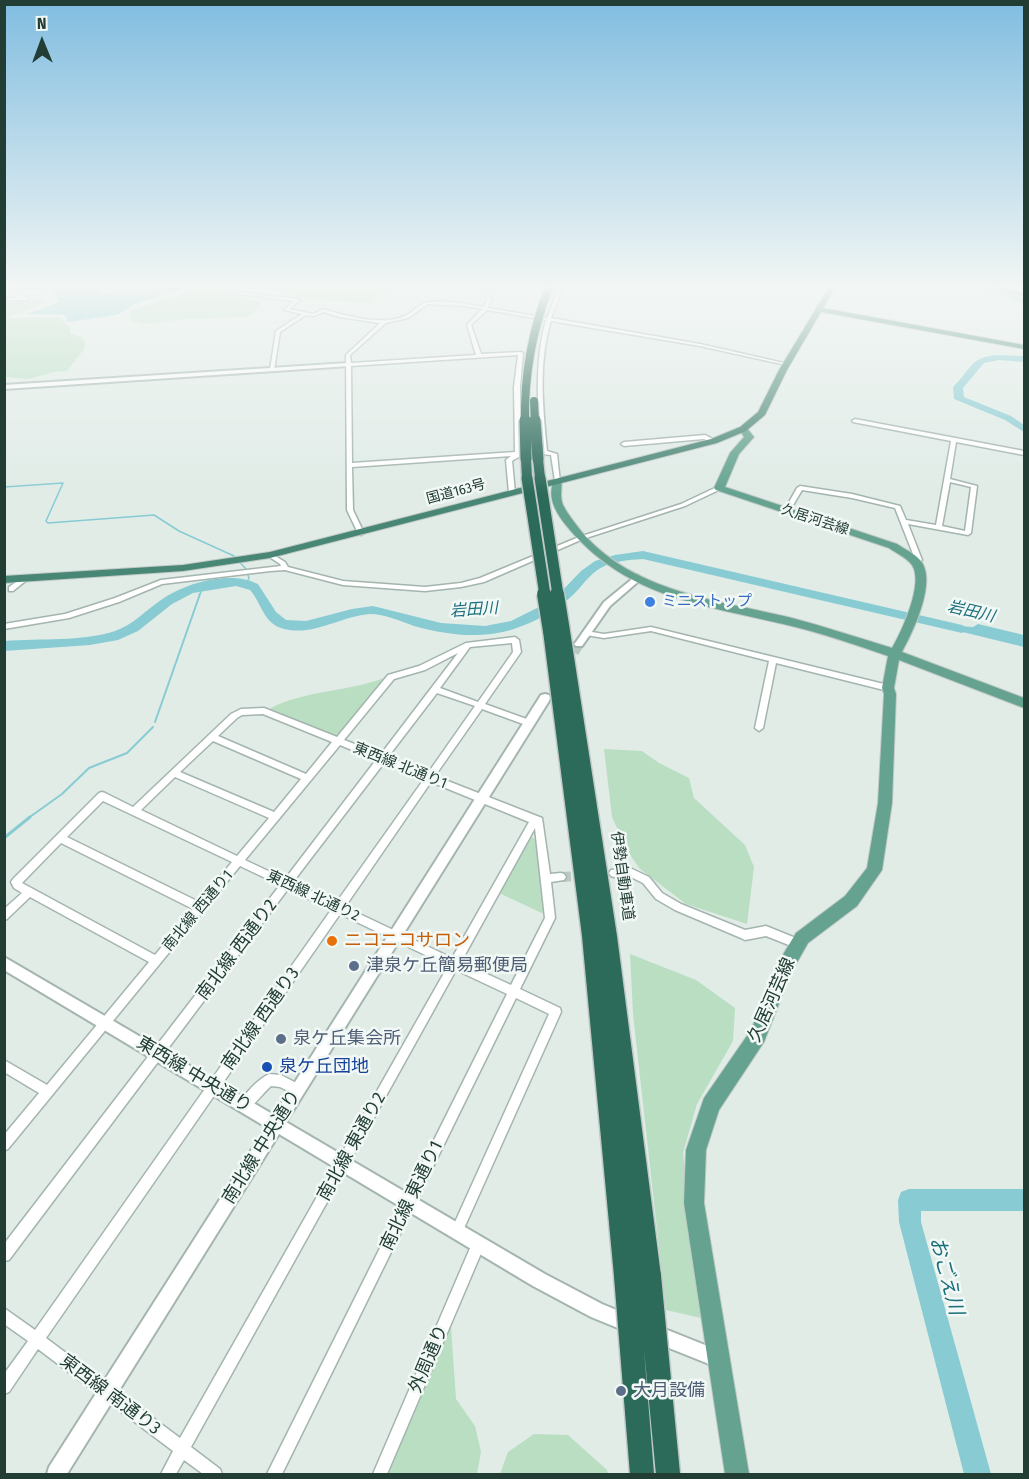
<!DOCTYPE html>
<meta charset="utf-8">
<style>
body{margin:0}
#map{position:relative;width:1029px;height:1479px;overflow:hidden;background:#e1ece7;font-family:"Fira Sans Condensed",sans-serif}
canvas{display:block}
.frame{position:absolute;inset:0;border:6px solid #213d34;pointer-events:none}
.north{position:absolute;left:12px;top:12px;width:60px;height:60px;-webkit-text-stroke:4px #f2f8f5;paint-order:stroke;rotate:359deg;font-size:16px;font-weight:700;line-height:24px;text-align:center;color:#213d34}
.north::after{content:'';display:block;margin:auto;width:21px;height:27px;background:#213d34;clip-path:polygon(50% 0,100% 100%,50% 72%,0 100%)}
</style>
<div id="map">
<canvas width="1029" height="1479"></canvas>
<div class="frame"></div>
<div class="north">N</div>
</div>
<script>
const context = document.querySelector('canvas').getContext('2d');
context.lineJoin = 'round';
function fillPath(path, color) { context.fillStyle = color; context.fill(path, 'evenodd'); }
function stroke(path, color, width, dash) { context.strokeStyle = color; context.lineWidth = width; context.lineCap = dash ? 'butt' : 'round'; context.setLineDash(dash || []); context.stroke(path); }
function label(font, color, halo, rows, align = 'center') {
  context.font = font + ' "Fira Sans Condensed","Noto Sans JP",sans-serif'; context.lineWidth = 5; context.setLineDash([]); context.textBaseline = 'middle'; context.strokeStyle = halo; context.fillStyle = color; for (const [text, x, y, turn = 0] of rows) {
    context.save(); context.translate(x, y); context.rotate((+turn || 0) * Math.PI / 180); context.textAlign = isNaN(turn) ? turn : align; if (halo) context.strokeText(text, 0, 0); context.fillText(text, 0, 0); context.restore();
  }
}
const green = new Path2D(`
 M199 287H213L262 302 256 311 245 317 187 319 143 324 130 320V311Z
 M254 287H391L371 303 312 300Z
 M32 299 45 303 10 316V318L60 317 70 328V334L81 337 85 342 84 349 67 371 53 372 29 379 5 377V300Z
 M384 678 339 734 333 736 271 711V708C306 690 347 692 384 678Z
 M604 749 642 751 659 763 689 778 694 798 745 845 754 867 747 924 686 904 640 869 628 852 612 817Z
 M530 837 537 839 546 915 499 893Z
 M630 954 696 980 735 1008 733 1041 697 1104 683 1153 701 1318 666 1310 633 1014Z
 M451 1327 456 1399 475 1426 481 1452 477 1474H388Z
 M534 1434 568 1435 607 1470 608 1474H500L508 1452Z`);
const water = new Path2D(`
 M24 287H95C113 302 137 292 157 288 165 286 174 287 182 287L184 289 135 304 117 315 68 322 65 315 27 314 59 302 50 289 16 291Z
 M930 624 973 627 978 624 1024 635V647Z`);
const streamFar2 = new Path2D(`
 M4 487 63 483 46 521 48 523 154 515 179 531 234 556 246 569 249 578 247 582
 M199 595 205 586`);
const streamFar1 = new Path2D(`
 M155 722 200 594
 M27 819 62 794 89 768 127 753 153 727`);
const stream = new Path2D(`
 M4 838 30 817`);
const river = new Path2D(`
 M982 287H993L1024 299V304Z
 M999 355 1024 356V362L999 360 984 363 963 388 964 397 1011 416 1024 425V432L1005 420 954 399 953 387C971 370 970 356 999 355Z
 M643 551 962 625 969 629 962 633 643 559C628 560 612 561 599 569 588 576 582 586 573 595 559 608 541 619 522 626 487 640 450 636 414 626 400 621 385 614 370 614 340 616 312 638 281 628 263 622 261 602 250 590L236 586 193 593 172 604 138 631 118 640 90 645 4 651V641C41 638 81 642 115 631 133 625 146 610 161 600 186 582 231 570 258 584L276 612 286 620 306 621 352 609 373 606 441 623 485 626 511 621 537 608 561 592 581 571 595 561 615 555Z
 M909 1189H1024V1211H921V1222L991 1474H964L899 1222 898 1200 901 1192Z`);
const minorTunnel = new Path2D(`
 M561 877 584 876`);
const tertiaryTunnel = new Path2D(`
 M566 665 579 644`);
const minor = new Path2D(`
 M103 287C110 287 116 291 122 290 132 290 142 287 152 287L119 293Z
 M226 287H231L240 292 299 299V301L289 309 313 314 323 309C346 316 382 326 405 316 413 312 420 303 429 302 446 300 467 304 484 307L488 298 485 296 491 287H495L489 296 492 298 488 308 547 318 559 287H563L551 318 700 344 788 364 786 365 700 346 551 321C538 363 543 408 547 451L557 454 560 482 555 481 551 455C539 453 522 453 512 461L515 493 512 495 509 493 506 460 511 456 352 467 353 510 364 533 361 535 358 533 347 510 346 355 380 323 340 317 323 312 314 316 306 315 280 332 274 370 272 371 270 370 276 331 302 314 284 310 294 301 239 294ZM428 304 465 306 482 309 467 325 476 355 351 363 350 355 386 323 408 318ZM487 310 546 320C534 362 538 408 541 450L521 452 520 387 523 353 521 352 481 354 471 325ZM518 355 514 387 515 452 352 463 351 366Z
 M4 291 28 298V299L26 300H4V298H18L4 294Z
 M855 419 1024 451V455L956 442 950 479 977 486 971 533 968 535 908 524 922 560 916 564 913 562 915 559 895 508 852 498 802 490 789 512 787 513 784 511 797 488 800 486 852 494 900 506 906 520 936 525 951 441 853 422 852 421ZM950 482 971 487 965 531 942 526Z
 M705 435 717 441 714 443 704 439 624 446 621 444 624 442Z
 M719 486 721 487V489L685 506 583 539 484 582 461 587 425 591 343 585 285 570 270 571 162 584 119 602 69 618 4 629V624L65 614 115 598 161 580 281 566 280 564 268 556 267 555 270 553 285 562 288 567 343 581 425 587 461 583 480 578 579 537 681 504Z
 M23 577H25L28 579 13 591H9V587Z
 M651 627 888 685 892 688 888 691 776 663 763 728 759 731 755 728 769 661 651 631 604 638 586 635 582 633 586 631 604 634Z
 M515 637 519 640 521 652 485 704 532 721 533 723 532 725H526L482 709 435 776 542 818 550 874 561 873 564 874 566 877 564 880 551 882 555 918 520 989 560 1008 561 1012 461 1235 457 1237 453 1235 451 1231 549 1014 516 998 282 1474H267L507 994 456 970 191 1447 220 1469 222 1474H203L184 1460 176 1474H161L173 1451 38 1349 9 1392 4 1394V1374L28 1341 4 1324V1308L35 1330 331 910 288 889 9 1260 4 1261V1244L280 885 240 866 8 1149 4 1151V1135L39 1093 4 1072V1060L47 1085 149 962 30 897 7 919 4 920V909L22 893 14 888 11 882 13 879 99 793 102 792 105 793 133 807 231 714 241 709 264 708 337 737 388 675 419 666 466 643ZM512 643 513 652 478 702 440 688 470 647ZM458 653 381 754 344 740 394 679 425 670ZM437 693 475 706 428 773 388 757ZM263 714 332 742 306 774 218 736 237 718 242 715ZM213 741 301 779 274 812 180 772ZM340 745 376 760 285 879 245 860ZM384 763 424 779 336 903 293 882ZM175 777 269 818 237 856 141 810ZM431 782 529 822 452 958 345 907ZM103 801 232 862 199 902 67 837ZM535 828 545 918 511 985 461 962ZM61 843 193 909 155 955 22 883ZM340 914 448 966 180 1438 46 1338Z
 M630 868 649 877 662 893 681 904 745 930 766 926 803 941 804 944 803 947 799 949 766 936 745 940 741 938 675 910 656 899 643 883 629 876 614 877 611 876 609 873 611 870Z
 M269 1074 281 1075 302 1086 304 1090 302 1094 298 1096 280 1087 271 1086C263 1093 253 1107 245 1111L241 1109 239 1105C245 1093 257 1080 269 1074Z
 M479 1238 484 1239 485 1244 387 1474H373L474 1239Z`);
const tertiary = new Path2D(`
 M348 363 351 365 350 366 4 389V385Z
 M637 575 641 578 640 580 610 606 582 646H576L574 644 576 642 604 602Z
 M545 694 549 695 550 698 549 701 286 1122 545 1274 602 1304 636 1318 639 1324 636 1330 630 1333 591 1317 533 1286 279 1134 67 1474H47L49 1467 266 1127 4 970V957L274 1115 541 695Z
 M655 1325 725 1353 728 1359 725 1365 719 1368 649 1340 646 1334 649 1328Z`);
const primary = new Path2D(`
 M743 426 746 427 754 437 739 454 725 487 897 544C904 549 914 553 920 560 938 580 913 632 902 652L1024 698V708L899 660 894 688 896 694 892 803 882 870 857 906 808 943 791 973 764 1042 719 1110 706 1150 704 1203 749 1474H725L684 1203 686 1150 704 1098 751 1030 778 963 796 933 845 896 867 868 878 803 884 694 882 688 888 656C853 644 819 632 783 624 699 604 624 597 565 524 555 511 546 495 555 479H561C563 487 559 495 563 505 568 515 575 523 581 531 633 593 719 600 792 618 826 627 859 638 892 648 902 631 924 583 912 565 907 558 896 553 889 548L716 490 714 488 730 453 744 437 739 429Z`);
const trunk = new Path2D(`
 M829 287H835L823 308 1024 345V349L821 312 787 370 765 415 746 431 717 443 270 558 183 571 4 583V576L183 565 270 552 711 439 740 427 758 412 779 370Z
 M992 287H1002L1024 293V297Z`);
const motorway = new Path2D(`
 M526 456 531 459 532 478 527 481 522 478 521 459Z
 M538 456 543 459 545 478 540 481 535 478 533 459Z
 M550 627 556 631 563 627 570 631 617 936 661 1276 657 1284 649 1288 641 1284 638 1277 634 1284 626 1288 618 1284 614 1276 582 936 543 631Z`);
const motorwayBridgeFar3 = new Path2D(`
 M534 401 535 422
 M525 422C524 375 532 331 549 287`);
const motorwayBridgeFar2 = new Path2D(`
 M525 420 526 459
 M535 420 538 459
 M527 478 545 595
 M540 478 558 595`);
const motorwayBridgeFar1 = new Path2D(`
 M544 594 550 631
 M557 594 563 631`);
const motorwayBridge = new Path2D(`
 M626 1276 642 1474
 M649 1276 668 1474`);
const markers = [
 [650,602,6,"#3f7fe0"],
 [332,941,6,"#e8710a"],
 [354,966,6,"#5c6f8a"],
 [281,1039,6,"#5c6f8a"],
 [267,1067,6,"#1a4fb4"],
 [621,1391,6,"#5c6f8a"]
];
const farStreetnames = [
 ["国道163号",456,492,-15],
 ["久居河芸線",815,520,18]
];
const shopNames = [
 ["ミニストップ",662,602]
];
const streetNames = [
 ["東西線 北通り1",400,766,22],
 ["伊勢自動車道",622,876,82],
 ["東西線 北通り2",313,896,25],
 ["南北線 西通り1",198,911,-50]
];
const waterNames = [
 ["岩田川",474,610,-4],
 ["岩田川",971,612,13]
];
const nearFoodnames = [
 ["ニコニコサロン",344,941]
];
const nearStreetnames = [
 ["南北線 西通り2",237,950,-53],
 ["久居河芸線",772,1000,-66],
 ["南北線 西通り3",261,1019,-55],
 ["東西線 中央通り",194,1075,31],
 ["南北線 中央通り",262,1147,-58],
 ["南北線 東通り2",352,1147,-61],
 ["南北線 東通り1",412,1196,-64],
 ["外周通り",429,1359,-67],
 ["東西線 南通り3",110,1395,37]
];
const nearServicenames = [
 ["津泉ケ丘簡易郵便局",366,966],
 ["泉ケ丘集会所",293,1039],
 ["大月設備",633,1391]
];
const nearTransitnames = [
 ["泉ケ丘団地",279,1067]
];
const nearWaternames = [
 ["おごえ川",946,1276,75]
];
fillPath(green, '#b9dec2');
fillPath(water, '#88cbd3');
stroke(streamFar2, '#88cbd3', 1.5);
stroke(streamFar1, '#88cbd3', 2);
stroke(stream, '#88cbd3', 3);
fillPath(river, '#88cbd3');
stroke(minorTunnel, '#bbc9c3', 10, [10, 5]);
stroke(tertiaryTunnel, '#bbc9c3', 10, [10, 5]);
stroke(minor, '#a4b4ae', 3);
stroke(tertiary, '#a4b4ae', 4);
stroke(primary, '#c1c9c6', 2);
stroke(trunk, '#c1c9c6', 2);
stroke(motorway, '#c1c9c6', 3);
fillPath(minor, '#fff');
fillPath(tertiary, '#fff');
fillPath(primary, '#65a390');
fillPath(trunk, '#488675');
fillPath(motorway, '#2c6a5a');
stroke(motorwayBridgeFar3, '#c1c9c6', 10, []);
stroke(motorwayBridgeFar2, '#c1c9c6', 14, []);
stroke(motorwayBridgeFar1, '#c1c9c6', 17, []);
stroke(motorwayBridge, '#c1c9c6', 27, []);
stroke(motorwayBridgeFar3, '#2c6a5a', 8);
stroke(motorwayBridgeFar2, '#2c6a5a', 11);
stroke(motorwayBridgeFar1, '#2c6a5a', 14);
stroke(motorwayBridge, '#2c6a5a', 24);
const sky = context.createLinearGradient(0, 0, 0, 494);
sky.addColorStop(0, '#81bde0');
sky.addColorStop(0.58, '#f2f6f4');
sky.addColorStop(1, '#f2f6f400');
context.fillStyle = sky;
context.fillRect(0, 0, 1029, 494);
for (const [x, y, r, color] of markers) { const dot = new Path2D(); dot.arc(x, y, r, 0, 2 * Math.PI); context.fillStyle = color; context.fill(dot); stroke(dot, '#f2f8f5', 2); }
label('14px', '#213d34', '#f2f8f5', farStreetnames);
label('15px', '#366cbe', '#f2f8f5', shopNames, 'left');
label('15px', '#213d34', '#f2f8f5', streetNames);
label('italic 16px', '#1a6f7b', '#f2f8f5', waterNames);
label('18px', '#c56008', '#f2f8f5', nearFoodnames, 'left');
label('18px', '#213d34', '#f2f8f5', nearStreetnames);
label('18px', '#4e5e75', '#f2f8f5', nearServicenames, 'left');
label('18px', '#164399', '#f2f8f5', nearTransitnames, 'left');
label('italic 20px', '#1a6f7b', '#f2f8f5', nearWaternames);
</script>
